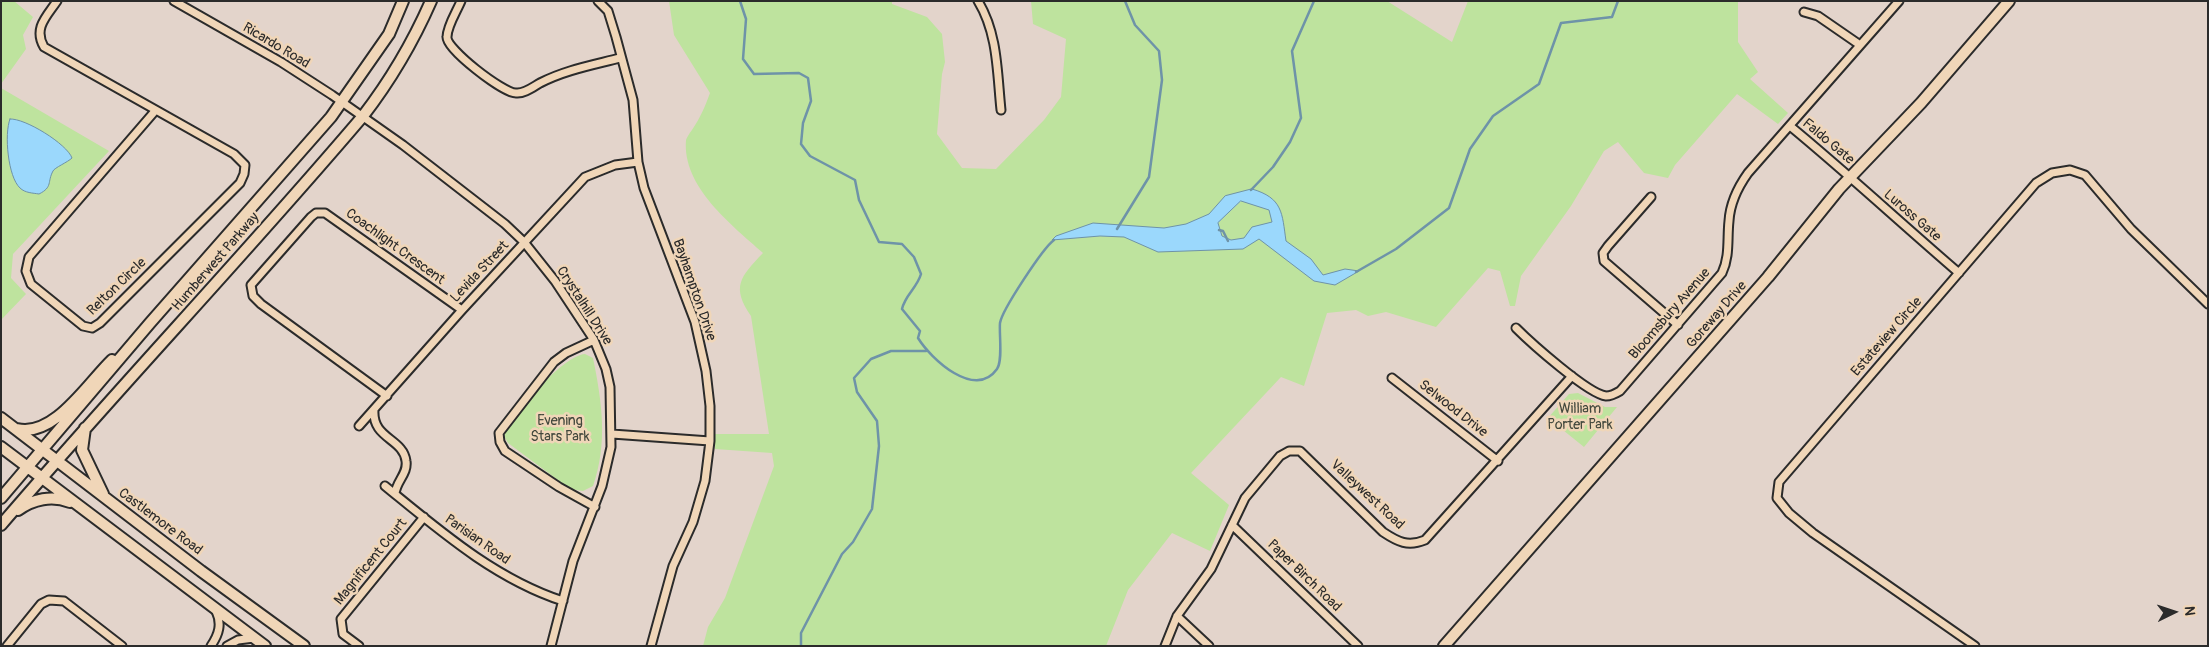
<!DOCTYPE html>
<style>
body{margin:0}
#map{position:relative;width:2209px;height:647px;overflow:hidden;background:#e3d4cb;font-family:Pangolin,sans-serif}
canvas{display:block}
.frame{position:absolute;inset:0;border:2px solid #2b2b2b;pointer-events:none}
.north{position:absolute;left:2149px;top:587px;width:50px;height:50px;-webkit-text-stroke:4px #f0d6b8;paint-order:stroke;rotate:86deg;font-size:14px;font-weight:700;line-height:20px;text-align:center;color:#2b2b2b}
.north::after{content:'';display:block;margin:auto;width:18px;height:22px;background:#2b2b2b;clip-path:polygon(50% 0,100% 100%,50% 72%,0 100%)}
</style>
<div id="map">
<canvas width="2209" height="647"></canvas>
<div class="frame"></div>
<div class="north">N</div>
</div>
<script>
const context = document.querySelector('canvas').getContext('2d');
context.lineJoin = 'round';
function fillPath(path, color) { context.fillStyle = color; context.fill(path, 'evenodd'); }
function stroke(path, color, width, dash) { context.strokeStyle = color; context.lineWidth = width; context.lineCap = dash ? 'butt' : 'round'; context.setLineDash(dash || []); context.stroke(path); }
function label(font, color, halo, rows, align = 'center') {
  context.font = font + ' Pangolin,sans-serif'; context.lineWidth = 5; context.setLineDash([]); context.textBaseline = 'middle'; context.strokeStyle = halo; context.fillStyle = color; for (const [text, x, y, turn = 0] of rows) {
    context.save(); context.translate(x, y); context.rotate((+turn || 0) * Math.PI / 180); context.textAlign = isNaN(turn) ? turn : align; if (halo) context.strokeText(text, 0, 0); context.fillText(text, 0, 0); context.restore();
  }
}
const green = new Path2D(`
 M1 1H14L33 17 23 35 26 49 1 84Z
 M669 1H892V4L927 17 942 34 945 62 942 74 937 134 962 168 996 169 1044 120 1061 97 1066 39 1033 24 1031 1H1387L1452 42 1468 1H1738V42L1758 72 1750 79 1788 113 1778 124 1737 94 1675 165 1668 178 1644 173 1618 142 1604 151 1571 206 1521 276 1515 306H1510L1500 271 1488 268 1436 327 1386 312 1368 316 1356 310 1327 313 1304 386 1281 377 1191 473 1229 505 1210 551 1172 533 1128 590 1106 646H703L708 627 725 598 774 466 772 453 715 449V434H769L751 316C731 287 740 277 763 253 732 225 682 187 686 140 687 137 689 134 692 130 700 118 705 107 710 93L674 35Z
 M1 88 109 151 13 254 11 278 26 294 1 320Z
 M585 354 593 358C602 402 608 443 593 486L583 491 570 489 508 443 504 436C511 415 562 356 585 354Z
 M1578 393 1605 407H1617L1584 447 1548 418 1569 394Z`);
const water = new Path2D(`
 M10 119C25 118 67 144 72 158 68 162 54 168 53 171 47 182 53 187 39 194 33 193 25 193 20 188 8 177 4 134 10 119Z
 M1252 189C1283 198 1282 213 1286 241L1311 259 1323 275 1345 269 1359 271 1335 285 1314 281 1259 239 1243 249 1158 252 1124 237 1100 236 1052 240 1056 236 1093 223 1164 228 1186 224 1209 214 1225 196ZM1241 201 1269 210 1272 222 1252 227 1244 238 1231 240 1222 236 1218 223Z`);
const stream = new Path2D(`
 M740 1 746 19 743 59 754 74 799 73 808 78 811 101 803 123 801 144 810 156 855 180 859 200 879 242 902 244 914 257 921 274C917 288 905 295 902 309L920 331 918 338C931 359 975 400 997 369 1003 361 999 334 1000 323 1002 310 1043 248 1054 240
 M1251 190 1273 167 1290 142 1301 118 1292 51 1314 1
 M1117 229 1149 177 1162 80 1159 51 1135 25 1125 1
 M1219 230 1223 231 1228 241
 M1356 272 1396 249 1449 208 1470 149 1493 116 1539 84 1561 23 1612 17 1618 1
 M801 646V633L842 554 853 542 872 509 879 446 877 421 857 392 854 378 871 359 891 351H926`);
const street = new Path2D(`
 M57 1C47 16 33 28 44 47L234 154 245 165 244 174 240 183 100 323 92 328 83 326 31 284 26 271 29 257 155 111
 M174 1 281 62 332 95 403 145 505 224 524 242 555 281 594 340 606 369 610 387 611 447 602 486 573 561 551 646
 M461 1C457 11 447 26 447 37 446 49 503 93 516 93 524 94 533 87 540 83 565 70 593 65 620 58
 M598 1 608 11 616 37 633 100 638 162 644 188 695 322 706 371 710 406V441L705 481 693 522 673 566 651 646
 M978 1C998 34 997 72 1001 110
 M1804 12 1818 16 1860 45
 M1790 126C1847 173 1902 224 1959 273
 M1651 197 1608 246 1603 253 1604 261 1678 325
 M1516 328C1530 342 1588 394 1606 396 1611 396 1615 394 1620 391L1722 273C1730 256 1727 239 1729 221 1730 204 1738 187 1748 173L1899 1
 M594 340 566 353 554 362 499 433 500 442 505 451 559 487 595 507
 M1392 378 1498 461
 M387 396 261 304 253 296 251 285 311 217 316 213H325L462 310
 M374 410C372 439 403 438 406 461 408 474 396 481 395 494
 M359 426 462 310 585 177 615 165 638 162
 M612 434 710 441
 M385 486C439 530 495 579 563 601
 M1232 525 1358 646
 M1177 616 1209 646
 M7 646 41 604 49 600 64 601 122 646
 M211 646C219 634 222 624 216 611
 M227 646 238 640 254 638
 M359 646 343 634 341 619 424 517
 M1165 646 1177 616 1211 569 1245 498 1280 456 1289 451H1300L1383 532C1398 542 1408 547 1425 540L1572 376
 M1975 646 1813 533 1789 513 1777 498 1779 482 2036 183 2052 173 2070 170 2085 175 2131 229 2208 304`);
const secondary = new Path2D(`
 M1 418 201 571 304 646
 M85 428 82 450 103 494
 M17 429C54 438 88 383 112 360
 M1 447 265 646
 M1 498 150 323 331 117 389 34 403 1
 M18 510C33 499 52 495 70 502
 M1 525C119 387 245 255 363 116 390 81 413 42 431 1
 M1444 646 1768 277 1839 189 1921 103 2009 1`);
const streetNames = [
 ["Ricardo Road",276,46,31],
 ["Faldo Gate",1828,142,40],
 ["Luross Gate",1912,216,41],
 ["Coachlight Crescent",395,247,36],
 ["Humberwest Parkway",216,262,-49],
 ["Levida Street",480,272,-47],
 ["Relton Circle",117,287,-44],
 ["Bayhampton Drive",694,290,71],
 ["Crystalhill Drive",584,306,57],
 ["Bloomsbury Avenue",1670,314,-49],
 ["Goreway Drive",1717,315,-49],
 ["Estateview Circle",1887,337,-49],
 ["Selwood Drive",1453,409,38],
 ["Valleywest Road",1367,495,43],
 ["Castlemore Road",160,522,37],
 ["Parisian Road",477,540,35],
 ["Magnificent Court",371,562,-51],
 ["Paper Birch Road",1304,576,44]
];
const parkNames = [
 ["William",1580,409],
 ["Porter Park",1580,425],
 ["Evening",560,421],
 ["Stars Park",560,437]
];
fillPath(green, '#bee39e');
fillPath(water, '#9bd8fc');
stroke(water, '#6e93a8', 1);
stroke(stream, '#6e93a8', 2.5);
stroke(street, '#2b2b2b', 11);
stroke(secondary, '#2b2b2b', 14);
stroke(street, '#f0d6b8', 7);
stroke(secondary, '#f0d6b8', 10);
label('14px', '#2b2b2b', '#f0d6b8', streetNames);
label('14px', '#41473c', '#f0d6b8', parkNames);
</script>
